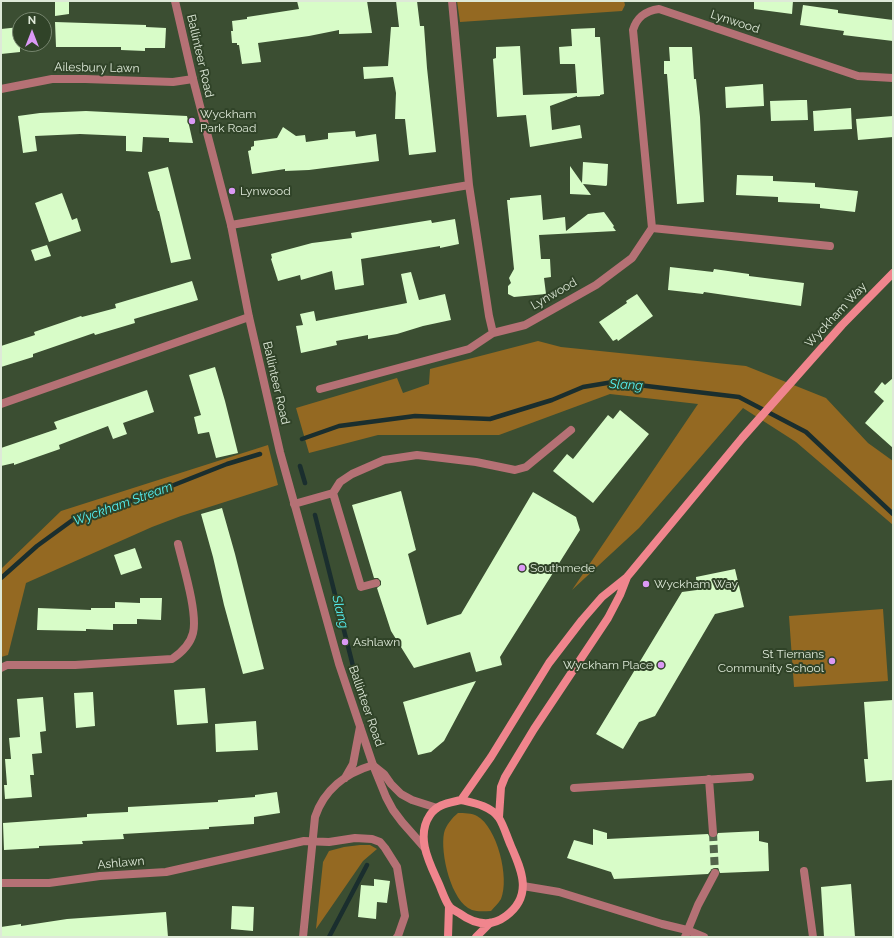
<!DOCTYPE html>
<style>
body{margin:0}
#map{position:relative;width:894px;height:938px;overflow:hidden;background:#3b4e32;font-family:Raleway,sans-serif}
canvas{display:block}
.frame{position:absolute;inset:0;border:2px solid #dee9d8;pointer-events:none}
.north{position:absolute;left:12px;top:12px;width:40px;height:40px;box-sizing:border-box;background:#304328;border:1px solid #76856e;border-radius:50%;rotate:0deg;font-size:11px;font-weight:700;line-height:16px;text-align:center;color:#dee9d8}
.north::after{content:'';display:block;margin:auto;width:14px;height:18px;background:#db99f5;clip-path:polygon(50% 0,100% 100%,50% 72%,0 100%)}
</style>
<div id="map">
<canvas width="894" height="938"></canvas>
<div class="frame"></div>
<div class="north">N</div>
</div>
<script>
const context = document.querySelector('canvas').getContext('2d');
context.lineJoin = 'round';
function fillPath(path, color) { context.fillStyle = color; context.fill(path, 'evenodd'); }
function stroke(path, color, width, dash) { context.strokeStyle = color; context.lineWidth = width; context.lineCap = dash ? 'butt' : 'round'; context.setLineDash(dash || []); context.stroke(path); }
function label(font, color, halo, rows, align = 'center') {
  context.font = font + ' Raleway,sans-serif'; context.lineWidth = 4; context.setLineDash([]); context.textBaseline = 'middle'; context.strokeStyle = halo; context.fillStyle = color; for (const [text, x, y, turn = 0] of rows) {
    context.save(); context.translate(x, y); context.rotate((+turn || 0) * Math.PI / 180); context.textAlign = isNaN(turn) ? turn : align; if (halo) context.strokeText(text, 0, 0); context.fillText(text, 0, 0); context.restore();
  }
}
const green = new Path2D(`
 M457 1H624L625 5 622 11 460 22Z
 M538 341 561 347 746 366 826 398 868 443 893 461V525L796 442 743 408 639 528 572 590 698 404 610 394 499 435H378L309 453 296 408 397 378 403 393 429 384 430 369Z
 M268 445 278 485 181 516 152 527 26 583 8 655 1 657V569L61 511Z
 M883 609 888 681 794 687 789 616Z
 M458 813C464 813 472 813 477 816 497 827 510 878 501 899 498 904 494 907 491 911 485 911 478 912 472 910 451 902 440 853 444 833 446 825 452 818 458 813Z
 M360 845H370L377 849 363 861 316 929 323 862 329 851 344 847Z`);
const stream = new Path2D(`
 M302 439 339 426 415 416 490 419 552 400 583 387 613 382 739 397 806 432 893 514
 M300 466 305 483
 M315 515 358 686 367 708
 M1 578 37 546 74 519 146 496 227 464 260 454
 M329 937 367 865`);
const building = new Path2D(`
 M55 1H69V14L55 16Z
 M297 1H367L372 33 339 34V30L309 36 258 43 261 62 242 64 239 45H237V43H232L231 31H233L232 21 247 19V17L299 9Z
 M396 1H417L420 26H424L427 68 436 152 409 155 405 119H395L396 93 393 77 364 79 363 67 388 66 391 27H399Z
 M754 1H793L792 14 754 9Z
 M803 5 838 10V13L893 20V41L843 35 844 31 800 25Z
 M55 22 146 25V27L166 28 165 48H145V51L121 50V47H56Z
 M20 27V52L1 54V29Z
 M595 28V37H600L604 94 600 95V96L577 97V96L550 106 552 130 580 125 582 138 530 147 526 115 497 117 493 59 496 58V47L520 46 523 95 577 93 575 64H560L559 47 572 46 571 29Z
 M669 47H692L694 79H696L700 117 704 202 677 204 667 74H664V61H670Z
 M763 84 764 106 726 108 725 87Z
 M800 100H807L808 120 771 121 770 101Z
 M851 108 852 129 814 131 813 111Z
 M86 111 187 116 193 143 169 142V138L143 137 142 152 126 151V136L80 134 35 136 37 151 23 153 18 116 40 113Z
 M893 116V137L858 140 856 119Z
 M283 127 296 136 305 135 306 142 328 139V133L355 131 356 137 376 134 379 161 309 170 285 171V169L252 174 248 151 251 150V147L254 146V141L277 138Z
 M583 162 608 164 607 185 606 186 583 184 591 195 570 194V166L582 183Z
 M168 167 191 259 171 263 159 211H158L148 172Z
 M737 175 773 176V181L815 183V187L858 191 855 212 820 208V204L778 202V197L736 195Z
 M62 193 72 220 77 218 81 231 49 242 35 203Z
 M541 195 543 220 565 217 566 231 588 214 604 212 614 226 613 227 616 231 539 235 541 259H550L551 277 544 278 546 294 514 297 508 294V286L511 283 509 278 514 269 507 200H510V198Z
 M455 219 459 244 440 248V246L361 259 364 285 335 290 332 271 301 280 300 275 278 281 271 259 272 258 271 254 312 243 352 238 351 233 431 220 432 223Z
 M47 245 51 256 35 261 31 250Z
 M670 267 713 272 714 269 749 274V276L804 283 801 306 704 292 703 294 668 290Z
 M411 272 419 300 445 294 451 320 423 326 397 334 368 339V335L336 341 337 345 301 353 296 326 303 325 300 314 314 311 316 321 407 303 401 274Z
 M192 281 198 300 134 319 135 323 95 335 94 333 33 354V357L1 367V346L35 335 34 332 81 316 82 317 116 308 115 304Z
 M637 294 653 316 618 341 617 339 613 341 599 322 627 303 626 301Z
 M215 367 225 401 238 453 216 458 209 432 198 434 194 417 201 415 189 375Z
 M893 378V448L865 423 884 401 874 392 882 382 885 385Z
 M147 390 154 412 123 423 127 434 113 439 108 426 59 445 60 449 14 465V463L1 466V448L57 429 54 422Z
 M620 410 649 434 593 503 553 471 567 454 573 459 608 415 613 419Z
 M401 491 416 550 408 554 427 625 461 614 533 492 576 517 580 530 500 657 502 665 476 672 470 652 414 668 391 631 377 588 381 585V581L378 578H374L352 505Z
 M222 508 235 554 252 622 264 669 243 674 224 605 213 557 201 514Z
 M135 548 142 568 121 575 114 555Z
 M735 569 744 607 715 614 655 716 639 722 623 749 596 734 682 592 697 590 696 577Z
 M140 598H162L161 620 137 619V624H113V630L86 629V631L37 630 38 608 91 610V608H115V602L140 603Z
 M476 681 444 741 431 752 418 755 403 702Z
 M205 688 208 723 177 725 174 690Z
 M93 692 95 726 76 728 74 693Z
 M43 697 46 731 40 732 42 753 32 754 34 775H30L32 797 5 799 4 785H7L5 759H11L9 738 20 737 17 699Z
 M893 700V780L866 782 864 759H868L864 702Z
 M256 721 258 750 216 752 215 724Z
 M277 792 280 813 254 817V824L209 827V829L123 834 124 839 82 841 83 844 39 846V848L4 850 3 823 87 817V814L128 812V807L218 802V800L255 797V795Z
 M593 829 607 833V839L708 834 709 836 713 838 716 837 718 833 759 831V841L768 843 769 871 720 873 718 868H714L712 869 708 874 614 879 611 872 567 858 574 840 593 845Z
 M374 879 390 881 387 903 377 902 376 919 358 917 361 885 374 886Z
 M851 884 855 937H824L821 887Z
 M232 906 254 907 253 931 231 929Z
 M166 912 168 937H1V927L21 924V926L67 919Z`);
const minorTunnel = new Path2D(`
 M713 833 715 873`);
const minor = new Path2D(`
 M452 1 469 185 489 316 493 333
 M1 89 52 79H85L173 82 193 79
 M231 225 469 185
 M652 228 830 246
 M320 389 469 349 493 333 525 325 596 285 632 258 652 228 633 30C637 17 645 11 659 9L858 76 893 78
 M1 404 249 317
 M294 504 333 493
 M376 583 361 587 333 493 340 482 352 474 384 460 417 455 476 462 515 470 526 467 571 430
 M1 668 7 665H75L172 659C181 653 190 645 193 633 198 613 183 565 178 544
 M345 778 353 764 360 727
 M709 779 713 833
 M574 788 750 777
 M804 871 813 937
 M1 883H49L100 876 166 872 304 841 329 842 355 838 372 839 380 842 385 848 397 867 405 916 398 936 397 937
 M523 886 559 892 662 924 687 930 704 937
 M303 937 315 817C324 790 346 773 373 765
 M685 937 698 905 715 873`);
const tertiary = new Path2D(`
 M175 1 193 79 231 225 249 317 280 452 339 664 373 765 386 797 393 810 402 822 424 847
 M374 766 384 774 391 784 401 794 412 800 437 808`);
const secondary = new Path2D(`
 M461 800 491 757 549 663 582 620 602 597 627 577 742 438 842 325 893 273
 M461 800C474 803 491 806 499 818 504 826 507 837 511 846 522 871 533 896 506 916 490 928 474 924 459 913 456 911 451 909 449 906 445 900 442 891 439 884 430 864 415 837 430 815 437 804 449 803 461 800Z
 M499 817 501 787 505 777 534 729 608 618 620 595 627 577
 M448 937 449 906
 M476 937 490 923`);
const markers = [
 [192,121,4,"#db99f5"],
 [232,191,4,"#db99f5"],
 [522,568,4,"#db99f5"],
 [646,584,4,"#db99f5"],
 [345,642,4,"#db99f5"],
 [832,661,4,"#db99f5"],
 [661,665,4,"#db99f5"]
];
const streetNames = [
 ["Lynwood",735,22,18],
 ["Ballinteer Road",200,56,77],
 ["Ailesbury Lawn",97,68,1],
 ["Lynwood",554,294,-30],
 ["Wyckham Way",836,315,-47],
 ["Ballinteer Road",276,383,77],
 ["Ballinteer Road",366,706,71],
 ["Ashlawn",121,863,-5]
];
const poiNames = [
 ["Wyckham",200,114],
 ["Park Road",200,128],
 ["Lynwood",240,191],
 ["Southmede",530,568],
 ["Wyckham Way",654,584],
 ["Ashlawn",353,642],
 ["St Tiernans",824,654,"right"],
 ["Community School",824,668,"right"],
 ["Wyckham Place",653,665,"right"]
];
const waterNames = [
 ["Slang",626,385,3],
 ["Wyckham Stream",123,504,-20],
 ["Slang",340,612,76]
];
fillPath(green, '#946922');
stroke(stream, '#1a2e2e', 4.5);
fillPath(building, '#d8fcc8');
stroke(minorTunnel, '#53654b', 8, [8, 4]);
stroke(minor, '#b57175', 8);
stroke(tertiary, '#b57175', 8);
stroke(secondary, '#f0858d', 8);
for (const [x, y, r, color] of markers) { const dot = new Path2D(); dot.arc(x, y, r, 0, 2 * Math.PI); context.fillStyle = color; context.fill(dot); stroke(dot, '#304328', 1.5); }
label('12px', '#dee9d8', '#304328', streetNames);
label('12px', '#dee9d8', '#304328', poiNames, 'left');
label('italic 13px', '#55f3f4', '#304328', waterNames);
</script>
